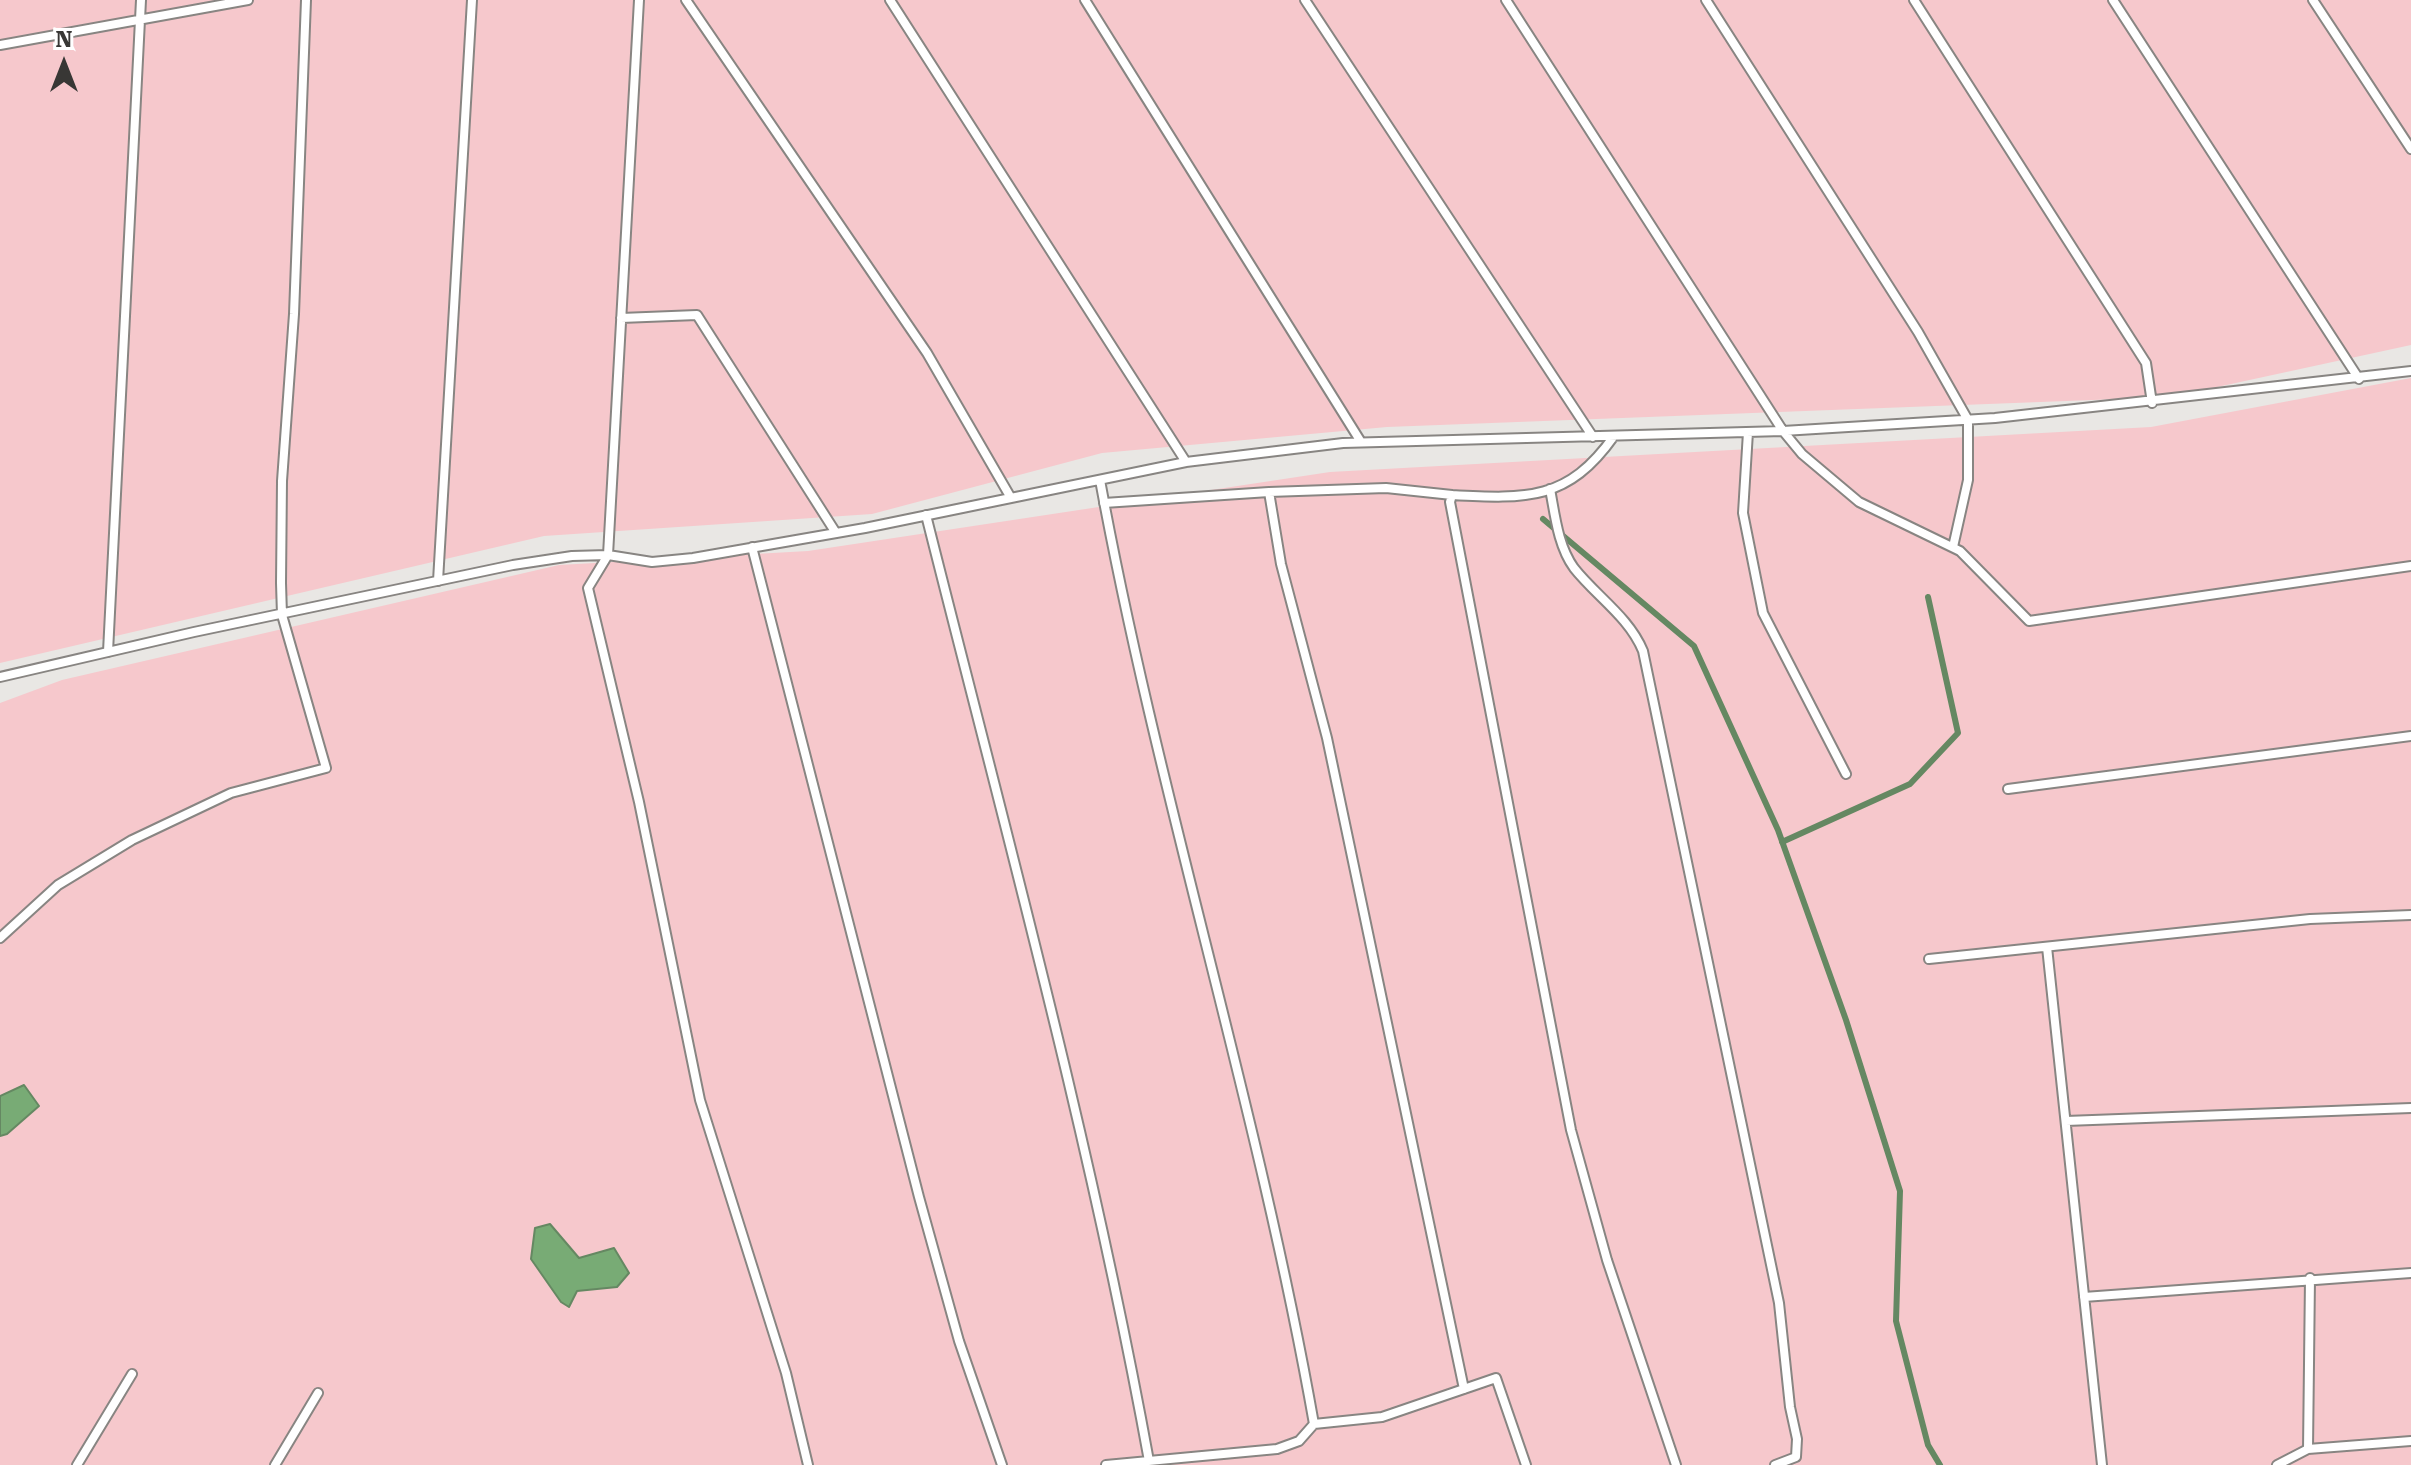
<!DOCTYPE html>
<style>
body{margin:0}
#map{position:relative;width:2411px;height:1465px;overflow:hidden;background:#e9e7e4;font-family:"Roboto Serif",serif}
canvas{display:block}
.north{position:absolute;left:24px;top:24px;width:80px;height:80px;-webkit-text-stroke:6px #fff;paint-order:stroke;rotate:0deg;font-size:22px;font-weight:700;line-height:32px;text-align:center;color:#383735}
.north::after{content:'';display:block;margin:auto;width:28px;height:36px;background:#383735;clip-path:polygon(50% 0,100% 100%,50% 72%,0 100%)}
</style>
<div id="map">
<canvas width="2411" height="1465"></canvas>
<div class="north">N</div>
</div>
<script>
const context = document.querySelector('canvas').getContext('2d');
context.lineJoin = 'round';
function fillPath(path, color) { context.fillStyle = color; context.fill(path, 'evenodd'); }
function stroke(path, color, width, dash) { context.strokeStyle = color; context.lineWidth = width; context.lineCap = dash ? 'butt' : 'round'; context.setLineDash(dash || []); context.stroke(path); }
const green = new Path2D(`
 M0 0H2411V345L2171 397 1387 427 1102 453 872 514 544 536 0 663Z
 M2411 378V1465H0V703L62 680 559 565 808 551 1330 472 2151 427Z`);
const water = new Path2D(`
 M24 1085 39 1106 7 1134 0 1136V1096Z
 M550 1224 579 1258 614 1248 629 1273 617 1287 577 1291 569 1307 561 1302 531 1259 535 1228Z`);
const stream = new Path2D(`
 M1543 519 1694 646 1778 830 1846 1020 1900 1191 1896 1321 1928 1445 1940 1465
 M1782 842 1910 784 1958 733 1928 597`);
const service = new Path2D(`
 M639 0 608 555 588 588 639 802 700 1100 786 1373 808 1465
 M686 0 927 353 1011 498
 M890 0 1186 462
 M1085 0 1361 442
 M1305 0 1593 437
 M1506 0 1783 431 1802 454 1859 502 1960 551 2029 621 2411 566
 M1706 0 1918 332 1968 420V480L1953 547
 M1914 0 2146 363 2152 403
 M2113 0 2359 379
 M2313 0 2411 149
 M0 45 248 0
 M621 318 697 315 836 533
 M1748 432 1743 513 1763 613 1846 774
 M1614 436C1568 501 1527 499 1452 495L1450 502 1571 1130 1607 1260 1676 1465
 M1100 480C1158 797 1258 1106 1314 1424L1299 1441 1277 1449 1106 1465
 M1550 489C1555 515 1558 546 1574 568 1596 596 1629 617 1643 651L1779 1303 1790 1407 1797 1439 1796 1457 1775 1465
 M1452 495 1386 488 1269 492 1281 564 1327 738 1464 1389
 M1104 503 1269 492
 M926 515C1005 829 1091 1142 1149 1461
 M752 547 919 1197 959 1341 1002 1465
 M438 581 472 0
 M108 652 141 0
 M0 677 194 632 513 565 572 556 608 555 652 562 693 558 865 528 1186 462 1343 443 1783 431 1995 418 2411 371
 M2008 789 2411 736
 M0 938 58 885 132 840 231 793 326 768 282 615 281 583 282 481 294 314 306 0
 M2047 947 2102 1465
 M1929 959 2310 919 2411 915
 M2066 1121 2411 1108
 M2084 1297 2411 1273
 M1314 1424 1382 1417 1496 1378 1526 1465
 M2308 1449 2310 1278
 M77 1465 132 1374
 M275 1465 318 1393
 M2277 1465 2308 1449 2411 1441`);
fillPath(green, '#f6c8cc');
fillPath(water, '#78ab75');
stroke(water, '#658862', 2);
stroke(stream, '#658862', 6);
stroke(service, '#888582', 12);
stroke(service, '#fff', 8);
</script>
